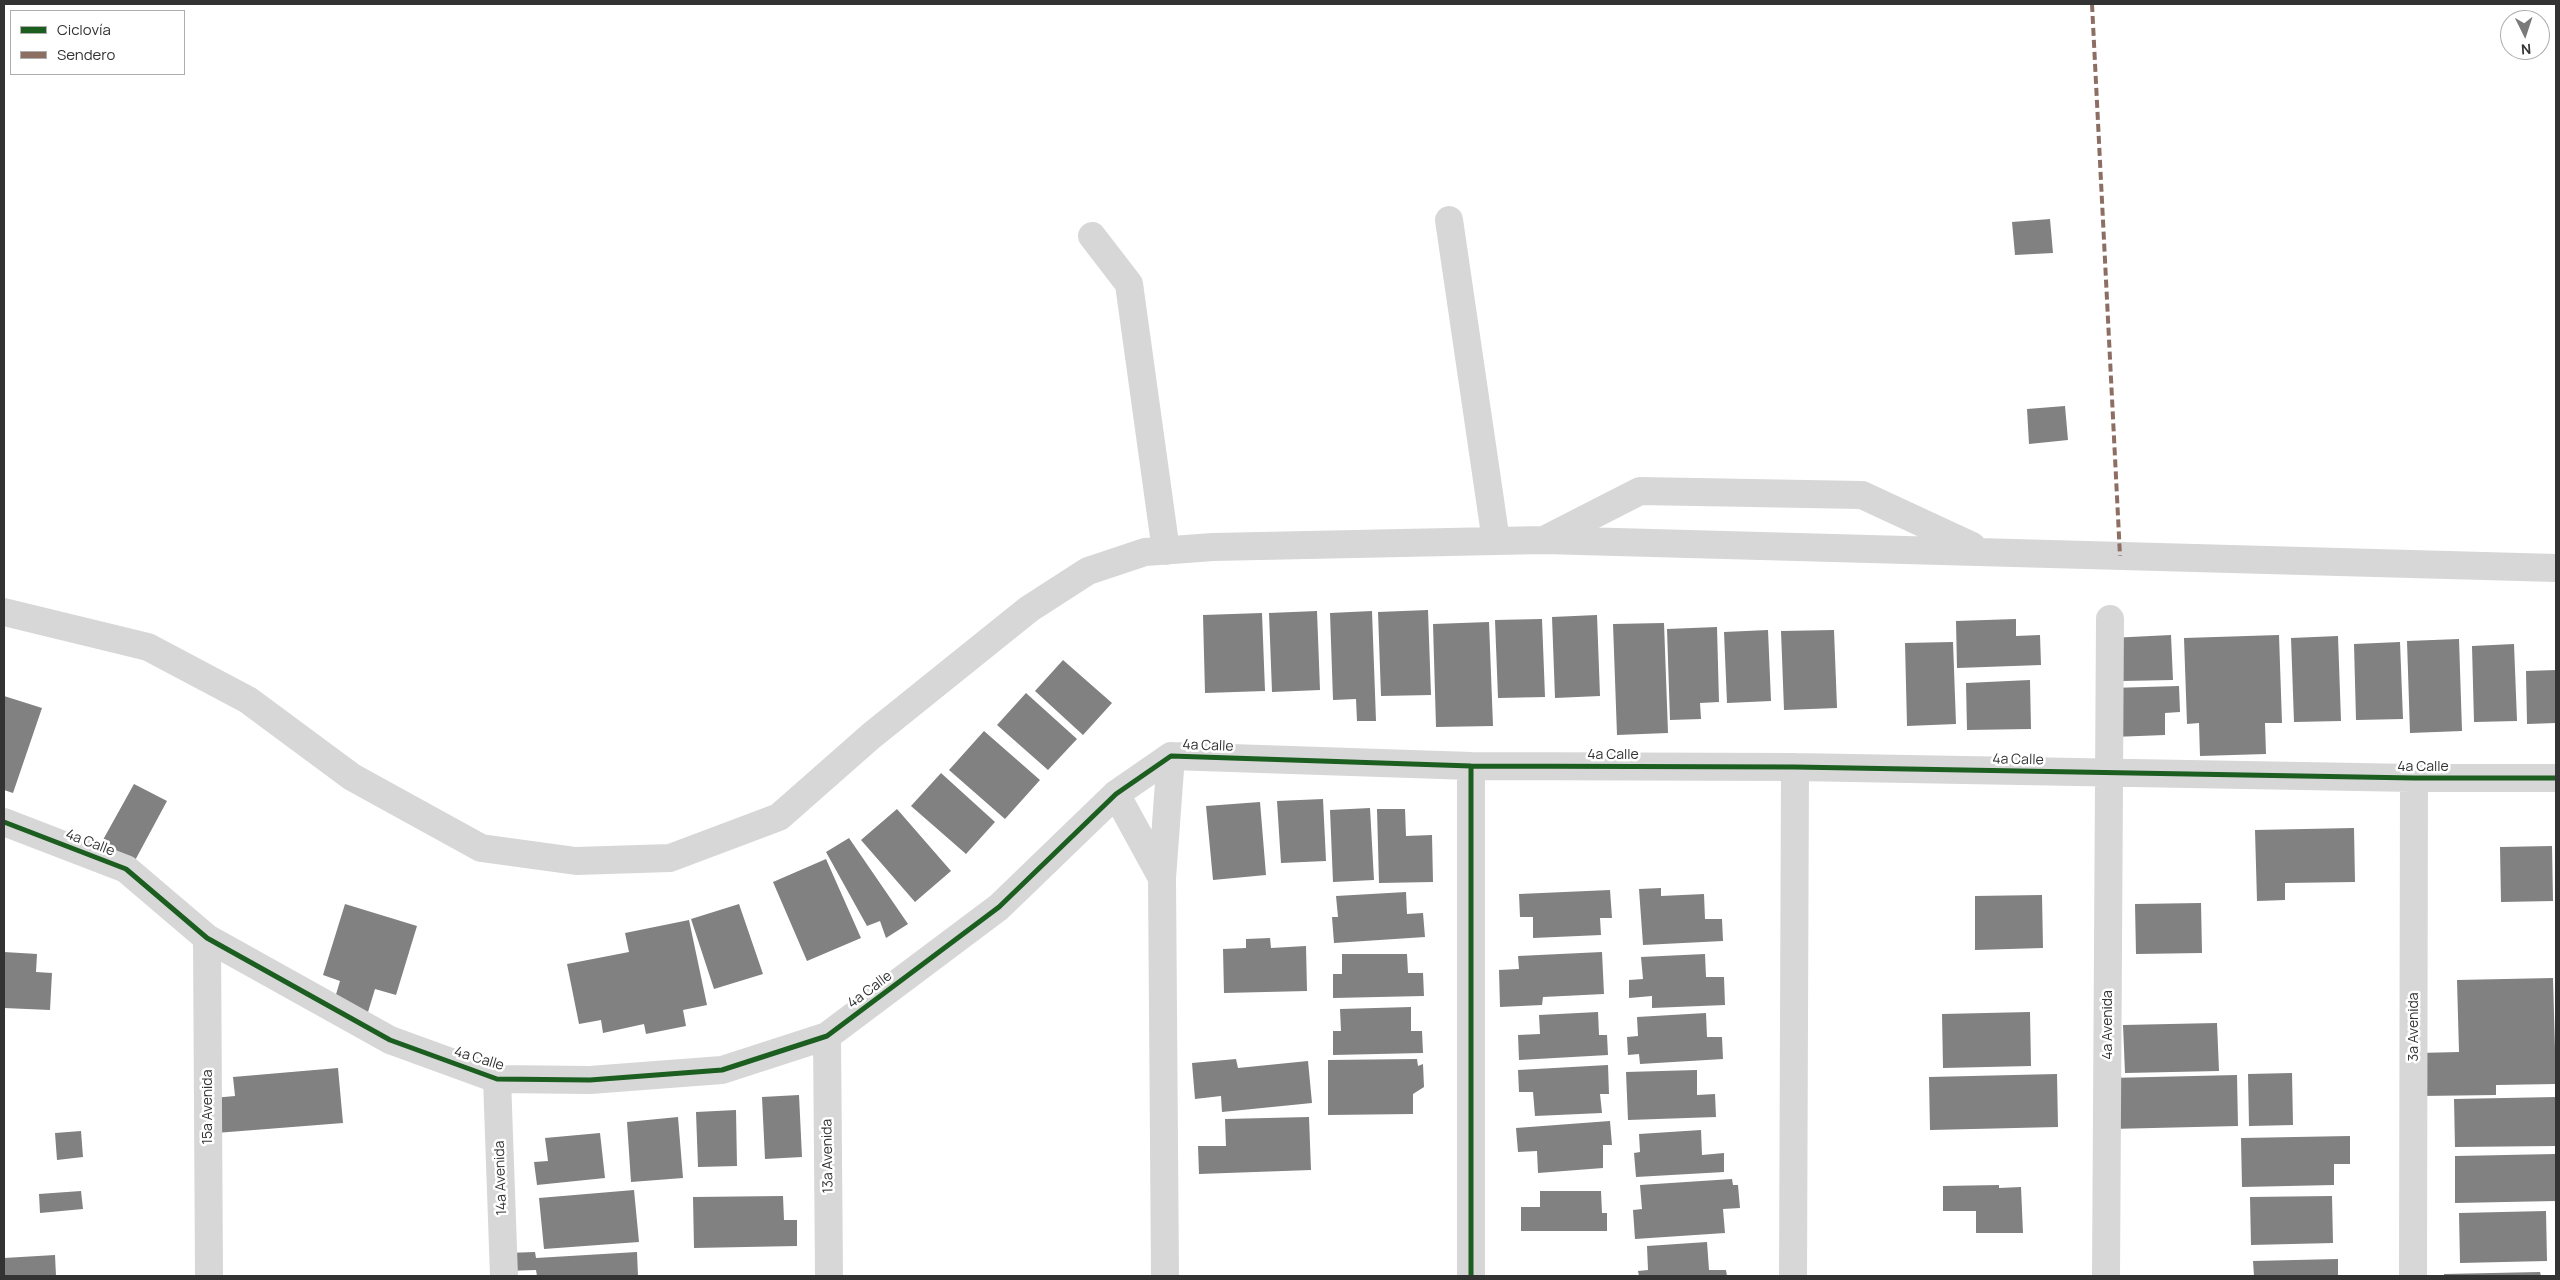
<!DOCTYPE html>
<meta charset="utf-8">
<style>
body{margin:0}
#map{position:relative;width:2560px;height:1280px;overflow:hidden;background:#fff;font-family:Manrope,sans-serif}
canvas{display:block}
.frame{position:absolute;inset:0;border:5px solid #333;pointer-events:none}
.legend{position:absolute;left:10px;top:10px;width:175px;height:65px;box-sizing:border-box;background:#fff;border:1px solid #adadad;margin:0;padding:6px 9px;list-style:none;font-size:15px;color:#333}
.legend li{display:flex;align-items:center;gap:10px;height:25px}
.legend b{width:25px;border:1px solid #adadad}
.north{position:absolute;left:2500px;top:10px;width:50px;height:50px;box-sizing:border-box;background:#fff;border:1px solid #adadad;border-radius:50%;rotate:176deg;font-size:14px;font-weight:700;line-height:20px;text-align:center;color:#333}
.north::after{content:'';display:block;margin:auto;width:18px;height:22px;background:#7a7a7a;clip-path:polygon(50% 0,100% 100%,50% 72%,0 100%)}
</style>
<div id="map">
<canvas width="2560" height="1280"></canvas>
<div class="frame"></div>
<ul class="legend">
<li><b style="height:6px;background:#1b5e20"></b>Ciclovía</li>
<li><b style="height:6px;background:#8d6e63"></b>Sendero</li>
</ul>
<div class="north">N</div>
</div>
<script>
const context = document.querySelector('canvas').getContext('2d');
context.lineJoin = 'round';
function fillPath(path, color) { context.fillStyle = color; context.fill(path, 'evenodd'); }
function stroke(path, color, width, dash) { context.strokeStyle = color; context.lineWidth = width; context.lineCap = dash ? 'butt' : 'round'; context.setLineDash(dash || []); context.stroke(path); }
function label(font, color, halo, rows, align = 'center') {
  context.font = font + ' Manrope,sans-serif'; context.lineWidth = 5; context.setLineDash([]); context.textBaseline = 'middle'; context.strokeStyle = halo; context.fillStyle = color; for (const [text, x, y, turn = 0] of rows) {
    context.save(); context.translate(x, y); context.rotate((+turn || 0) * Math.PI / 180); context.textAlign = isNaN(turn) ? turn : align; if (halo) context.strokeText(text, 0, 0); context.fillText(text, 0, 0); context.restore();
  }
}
const building = new Path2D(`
 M2050 219 2053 253 2015 255 2012 222Z
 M2065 406 2068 440 2029 444 2027 409Z
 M1428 610 1431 695 1381 696 1378 612Z
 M1317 611 1320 690 1272 692 1269 613Z
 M1372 611 1376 721H1357L1356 699 1333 700 1330 613Z
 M1262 613 1265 691 1205 693 1203 615Z
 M1597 615 1600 696 1555 698 1552 617Z
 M1542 619 1545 697 1498 698 1495 620Z
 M2016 619V636L2040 635 2041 665 1957 668 1956 621Z
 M1489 622 1493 726 1436 727 1433 624Z
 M1664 623 1668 733 1617 735 1613 624Z
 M1717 627 1719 702 1700 703 1701 719 1670 720 1667 629Z
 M1768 630 1771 701 1727 703 1724 632Z
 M1834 630 1837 708 1784 710 1781 631Z
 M2171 635 2173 680 2122 681 2110 638Z
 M2279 635 2282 723H2265L2266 754 2200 756 2199 723 2187 724 2184 638Z
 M2338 636 2341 721 2294 722 2291 638Z
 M2459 639 2462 731 2410 733 2407 641Z
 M1953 642 1956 724 1907 726 1905 643Z
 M2400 642 2403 719 2356 720 2354 644Z
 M2514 644 2517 721 2474 722 2472 646Z
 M1063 660 1112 703 1083 735 1035 691Z
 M2556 670V723L2527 724 2526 671Z
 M2030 680 2031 729 1967 730 1966 683Z
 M2179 686 2180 712 2165 713V735L2113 737 2111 688Z
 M1026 693 1077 739 1048 770 997 725Z
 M4 696 42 708 13 793 4 790Z
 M984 731 1040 780 1005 819 949 770Z
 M941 773 995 822 966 854 911 806Z
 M134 784 167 801 132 866 94 856Z
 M1323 799 1326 861 1281 863 1277 801Z
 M1260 802 1266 875 1213 880 1206 806Z
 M1370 808 1374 880 1333 882 1330 810Z
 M897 809 951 871 915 902 861 840Z
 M1377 809H1405L1406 836 1432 835 1433 882 1379 883Z
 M2354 828 2355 882 2285 883V900L2257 901 2255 830Z
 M849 838 908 924 886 938 880 921 867 926 826 852Z
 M2552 846 2553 901 2501 902 2500 847Z
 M826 859 861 938 807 961 773 882Z
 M1661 888V896L1704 894 1705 919H1722L1723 941 1643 945 1639 889Z
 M1610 890 1612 918H1600L1601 935 1533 938V917H1520L1519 894Z
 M1406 892 1407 914 1423 913 1425 937 1334 943 1332 917H1338L1336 896Z
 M2042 895 2043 948 1975 950V896Z
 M2201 903 2202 953 2136 954 2135 904Z
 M345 904 417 926 396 995 375 989 368 1012 334 1001 340 981 323 975Z
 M739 904 763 974 714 989 691 919Z
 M689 920 707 1005 683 1010 686 1026 646 1034 644 1024 603 1033 601 1020 579 1024 567 964 629 952 625 933Z
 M1270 938 1271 948 1306 946 1307 991 1224 993 1223 949 1246 948V939Z
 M4 952 37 954 36 972 52 973 50 1010 4 1008Z
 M1602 952 1604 994 1543 997 1542 1005 1500 1007 1499 970 1519 969 1518 956Z
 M1342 954H1407L1408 973H1423L1424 996 1333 998V974H1342Z
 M1705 954 1706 977H1724L1725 1005 1652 1008V996L1629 998V980L1643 979 1641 957Z
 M2553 978 2556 1084 2496 1085V1095L2420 1096 2418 1053 2459 1052 2457 980Z
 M1411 1007V1031H1422L1423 1053 1333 1055V1031H1341L1340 1009Z
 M1598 1012 1599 1035H1607L1608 1055 1519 1060 1518 1035 1540 1034 1539 1015Z
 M2030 1012 2031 1066 1943 1068 1942 1014Z
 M1706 1013 1707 1037H1722L1723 1059 1640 1064 1639 1054 1628 1055 1627 1037 1638 1036 1637 1017Z
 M2217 1023 2219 1071 2125 1073 2123 1025Z
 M1236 1059 1238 1068 1308 1061 1312 1103 1222 1112 1221 1096 1195 1099 1192 1063Z
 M1417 1059 1418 1066 1423 1064 1424 1087 1413 1094V1114L1328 1115V1060Z
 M1608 1065 1609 1094H1600L1602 1113 1535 1116 1533 1092H1519L1518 1070Z
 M338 1068 343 1123 216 1133 213 1098 235 1096 233 1077Z
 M1697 1070V1095L1715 1094 1716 1117 1628 1120 1626 1072Z
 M2292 1073 2293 1125 2249 1126 2248 1074Z
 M2057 1074 2058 1127 1930 1130 1929 1077Z
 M2237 1075 2238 1126 2110 1129 2109 1078Z
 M799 1095 802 1157 765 1159 762 1097Z
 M2556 1097V1146L2455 1147 2454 1099Z
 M736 1110 737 1166 698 1167 696 1112Z
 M678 1117 683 1178 631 1182 627 1122Z
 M1309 1117 1311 1170 1199 1174 1198 1146H1226L1225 1119Z
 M1610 1121 1612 1145H1603V1168L1538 1173 1537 1151 1518 1152 1516 1128Z
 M1701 1130 1702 1155 1724 1153V1172L1636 1177 1634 1153 1640 1152 1639 1134Z
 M81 1131 83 1157 57 1160 55 1133Z
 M600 1133 605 1178 537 1185 534 1162 548 1161 545 1138Z
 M2350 1136V1164H2334V1185L2242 1187 2241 1138Z
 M2556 1154V1201L2455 1203V1156Z
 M1732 1179 1733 1185H1738L1740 1208 1723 1209 1725 1233 1635 1239 1633 1210 1642 1209 1640 1185Z
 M1999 1185V1188L2021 1187 2023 1233H1976V1211H1943V1186Z
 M634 1190 639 1242 544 1249 539 1198Z
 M81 1191 83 1209 40 1213 39 1194Z
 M1540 1191H1601L1602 1213H1607V1231H1521V1207H1540Z
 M783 1196 784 1220H797V1246L694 1248 693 1197Z
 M2332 1196 2333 1243 2251 1245 2250 1197Z
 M2546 1211 2547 1261 2460 1263 2459 1213Z
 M1707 1242 1709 1270H1726L1727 1276H1639L1638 1271 1648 1270 1647 1246Z
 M535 1252 536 1258 637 1252 638 1276H537L536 1270 506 1271V1253Z
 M55 1255 56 1276H4V1258Z
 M2338 1259V1276H2254L2253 1261Z
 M2540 1272 2541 1276H2444V1274Z`);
const street = new Path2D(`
 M1449 220 1496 541
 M1092 236 1129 284 1166 551
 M1548 538 1640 491 1862 495 1972 546
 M4 612 148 647 248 700 352 777 481 848 576 861 670 858 779 817 871 736 1029 609 1088 571 1145 552 1213 547 1544 540 2556 568
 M1116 794 1162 878
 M4 822 126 869 207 938 390 1040 497 1079 590 1080 722 1070 827 1036 999 907 1116 794 1171 756 1471 766 1795 767 2414 778H2556
 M207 938 209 1276
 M827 1036 829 1276
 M497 1079 504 1276
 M1165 1276 1162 878 1171 756
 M1471 1276V766
 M1793 1276 1795 767
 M2106 1276 2110 619
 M2413 1276 2414 778`);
const quiet = new Path2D(`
 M2092 4 2120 556`);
const cycleway = new Path2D(`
 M4 822 126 869 207 938 390 1040 497 1079 590 1080 722 1070 827 1036 999 907 1116 794 1171 756 1471 766 1795 767 2414 778H2556
 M1471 1276V766`);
const streetNames = [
 ["4a Calle",1208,746,2],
 ["4a Calle",1613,755],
 ["4a Calle",2018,760,1],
 ["4a Calle",2423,767],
 ["4a Calle",90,843,21],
 ["4a Calle",870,990,-37],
 ["4a Avenida",2108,1025,-90],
 ["3a Avenida",2414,1027,-90],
 ["4a Calle",479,1059,17],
 ["15a Avenida",208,1107,-90],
 ["13a Avenida",828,1156,-91],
 ["14a Avenida",501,1178,-92]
];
fillPath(building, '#818181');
stroke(street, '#d7d7d7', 28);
stroke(quiet, '#8d6e63', 4, [8, 4]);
stroke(cycleway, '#1b5e20', 5);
label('14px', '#333', '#fff', streetNames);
</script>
